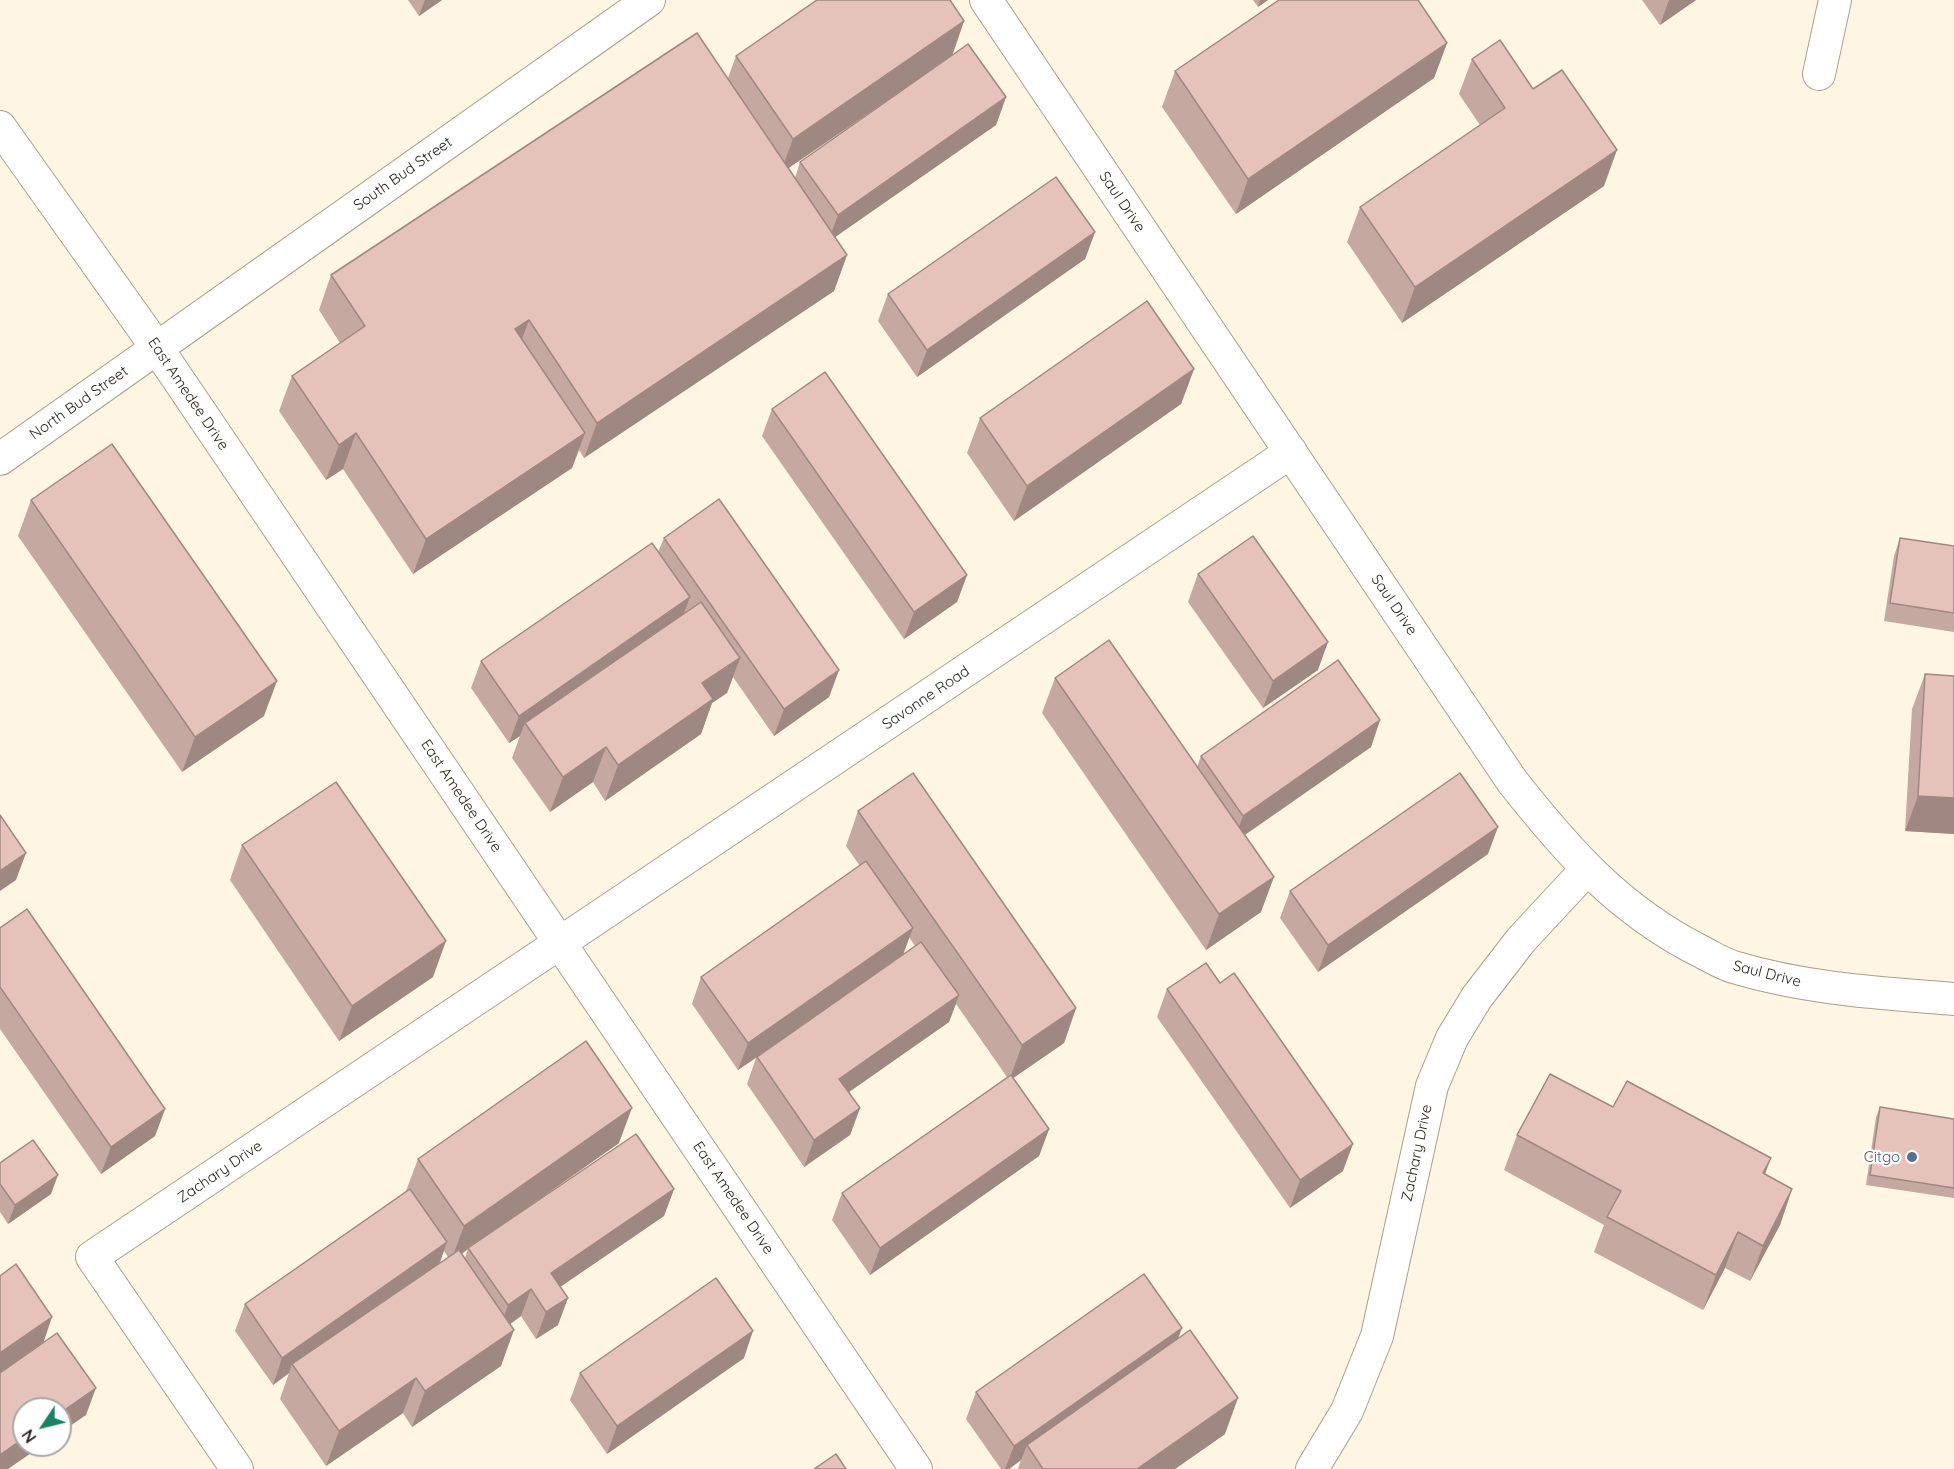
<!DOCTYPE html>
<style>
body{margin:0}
#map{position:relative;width:1954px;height:1469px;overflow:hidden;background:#fef5e3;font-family:Quicksand,sans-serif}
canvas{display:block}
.north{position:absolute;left:12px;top:1397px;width:60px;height:60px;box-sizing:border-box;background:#fff;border:2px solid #aaa8a5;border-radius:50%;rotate:235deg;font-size:16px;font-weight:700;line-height:24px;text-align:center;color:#2a261d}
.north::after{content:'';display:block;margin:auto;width:21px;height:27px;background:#1a835f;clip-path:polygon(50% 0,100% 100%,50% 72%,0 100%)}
</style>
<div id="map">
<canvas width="1954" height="1469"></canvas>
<div class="north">N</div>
</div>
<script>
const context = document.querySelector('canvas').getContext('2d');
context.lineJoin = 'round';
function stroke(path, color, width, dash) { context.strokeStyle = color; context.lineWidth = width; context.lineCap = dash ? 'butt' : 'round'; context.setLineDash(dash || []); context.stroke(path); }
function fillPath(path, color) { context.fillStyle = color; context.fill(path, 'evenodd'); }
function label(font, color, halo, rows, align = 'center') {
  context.font = font + ' Quicksand,sans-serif'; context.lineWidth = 4.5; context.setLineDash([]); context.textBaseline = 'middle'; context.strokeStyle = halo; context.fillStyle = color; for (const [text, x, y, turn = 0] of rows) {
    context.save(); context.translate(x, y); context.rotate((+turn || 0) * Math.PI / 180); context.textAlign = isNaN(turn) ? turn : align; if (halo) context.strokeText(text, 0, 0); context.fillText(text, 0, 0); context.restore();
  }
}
const street = new Path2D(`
 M986 0 1512 781C1567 851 1619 910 1700 951 1712 957 1724 965 1737 968 1807 989 1882 993 1954 999
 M1819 74 1835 0
 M0 127 157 348 916 1469
 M0 459 649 0
 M237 1469 92 1257 1291 452
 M1312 1469 1347 1411 1377 1336 1432 1086 1452 1038 1477 997 1521 940 1586 870`);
const wall = new Path2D(`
 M408 0H442L419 16Z
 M1253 0H1268L1258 7Z
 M1642 0H1696L1660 25Z
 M964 21 952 56 1006 97 996 125 835 237 847 255 834 291 584 458 579 450 572 468 413 574 343 469 326 480 279 411 292 376 340 343 319 310 331 275 728 78 736 56ZM921 77 800 162 795 178 788 168Z
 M1447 43 1434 78 1236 214 1162 107 1175 71Z
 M1472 59 1533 89 1604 186 1402 323 1347 242 1360 207 1480 125 1459 94Z
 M1095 232 1085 259 917 377 878 321 888 294Z
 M1194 369 1181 404 1014 521 967 453 980 418Z
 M772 409 967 575 957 602 904 639 762 436Z
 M31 500 264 716 182 772 18 536Z
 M664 538 839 670 829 697 774 736 733 677 727 693 712 703 701 734 605 801 593 782 550 812 512 758 520 736 509 743 471 688 481 661 658 552Z
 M1900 538 1954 546V632L1884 621 1894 556Z
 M1198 574 1318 670 1263 708 1188 602Z
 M1925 674 1954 834 1905 831 1912 709Z
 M1055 678 1197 767 1201 756 1380 720 1371 747 1245 835 1261 912 1206 950 1042 713Z
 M858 811 1076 1008 1064 1043 1013 1078 1049 1129 1039 1156 870 1275 832 1220 842 1193 1007 1077 956 1004 949 1022 849 1092 860 1108 850 1135 804 1167 747 1084 756 1058 738 1070 692 1004 701 977 860 866 846 846ZM909 937 915 946 903 954Z
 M242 845 433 977 339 1041 230 880Z
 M1488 854 1318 972 1280 918 1290 891Z
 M0 928 165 1109 155 1136 101 1174 0 1029Z
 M1167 989 1343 1171 1290 1208 1157 1017Z
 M1613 1107 1765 1174 1792 1189 1780 1225 1750 1281 1725 1268 1703 1310 1594 1252 1604 1225 1504 1170 1517 1135Z
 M1880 1107 1954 1119V1198L1866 1185 1876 1117Z
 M619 1143 500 1227 674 1189 664 1216 560 1287 558 1325 536 1339 521 1316 510 1324 501 1366 412 1427 403 1413 326 1466 280 1399 289 1373 273 1385 235 1331 245 1304 406 1191 418 1159ZM468 1249 465 1258 462 1254ZM444 1251 448 1257 440 1263Z
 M0 1163 51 1194 8 1224 0 1212Z
 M1177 1340 1225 1434 1175 1469H1018L1021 1460 1009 1469H1001L966 1419 976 1392Z
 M744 1358 607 1454 570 1400 580 1373Z`);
const shadedWall = new Path2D(`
 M425 0H442L419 16Z
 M1260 0H1268L1258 7Z
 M1669 0H1696L1660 25Z
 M964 21 952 56 780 174 793 139Z
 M1447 43 1434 78 1236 214 1248 179Z
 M1006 97 996 125 828 242 838 215Z
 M1617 150 1604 186 1402 323 1415 287Z
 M1095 232 1085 259 917 377 927 350Z
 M847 255 834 291 584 458 597 423Z
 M529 320 516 355 515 329Z
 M1194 369 1181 404 1014 521 1027 486Z
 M356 433 343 469 326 480 339 445Z
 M585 433 572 468 413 574 426 539Z
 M967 575 957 602 904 639 914 612Z
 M690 597 680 624 525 723 520 736 509 743 519 716Z
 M1328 642 1318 670 1263 708 1273 681Z
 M740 658 727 693 712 703 701 734 605 801 618 765 702 683Z
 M839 670 829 697 774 736 784 709Z
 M277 681 264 716 182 772 195 737Z
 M1380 720 1371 747 1233 843 1243 816Z
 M606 747 593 782 550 812 563 777Z
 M1918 796 1954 798V834L1905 831Z
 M1498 827 1488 854 1318 972 1328 945Z
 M26 853 16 880 0 891V871Z
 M1274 877 1261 912 1206 950 1219 914Z
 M913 928 903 955 738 1070 748 1043Z
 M446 941 433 977 339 1041 352 1006Z
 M959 995 949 1022 829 1106 839 1079Z
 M1076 1008 1064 1043 1009 1081 1022 1045Z
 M632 1108 619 1143 451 1261 464 1226Z
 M860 1108 850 1135 804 1167 814 1140Z
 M165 1109 155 1136 101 1174 111 1147Z
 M1049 1129 1039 1156 870 1275 880 1248Z
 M1353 1144 1343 1171 1290 1208 1300 1180Z
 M1771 1158 1758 1193 1763 1173Z
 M58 1175 51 1194 8 1224 15 1205Z
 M674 1189 664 1216 541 1300 551 1273Z
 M1792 1189 1780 1225 1750 1281 1763 1246Z
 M1738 1232 1725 1268 1703 1310 1716 1275Z
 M447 1242 437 1269 292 1364 289 1373 273 1385 282 1358Z
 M531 1289 521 1316 498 1333 508 1305Z
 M568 1298 558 1325 536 1339 546 1312Z
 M52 1317 43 1344 0 1374V1353Z
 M1182 1328 1172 1355 1027 1445 1021 1460 1009 1469H1005L1014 1446Z
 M514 1330 501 1366 412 1427 425 1391Z
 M753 1331 744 1358 607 1454 617 1426Z
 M416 1378 403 1413 326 1466 339 1431Z
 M96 1388 86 1415 60 1433V1413Z
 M1238 1398 1225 1434 1175 1469H1137Z
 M24 1438V1445H43L8 1469H0V1455Z`);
const building = new Path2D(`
 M817 0H950L964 21 793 139 736 56Z
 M1279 0H1418L1447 43 1248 179 1175 71Z
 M697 33 847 255 597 423 529 320 515 329 585 433 426 539 356 433 339 445 292 376 365 326 331 275Z
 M1500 40 1533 89 1562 70 1617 150 1415 287 1360 207 1505 108 1472 59Z
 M968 44 1006 97 838 215 800 162Z
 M1056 177 1095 232 927 350 888 294Z
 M1147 301 1194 369 1027 486 980 418Z
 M825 372 967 575 914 612 772 409Z
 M112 444 277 681 195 737 31 500Z
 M719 499 839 670 784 709 664 538Z
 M1253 536 1328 642 1273 681 1198 574Z
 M1900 538 1954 546V613L1890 603Z
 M652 543 690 597 519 716 481 661Z
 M701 602 740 658 702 683 713 699 618 765 606 747 563 777 525 723Z
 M1109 640 1274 877 1219 914 1055 678Z
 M1338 660 1380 720 1243 816 1201 756Z
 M1925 674 1954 676V798L1918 796Z
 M913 773 1076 1008 1022 1045 858 811Z
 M1460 773 1498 827 1328 945 1290 891Z
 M336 782 446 941 352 1006 242 845Z
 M0 815 26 853 0 871Z
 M866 861 913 928 748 1043 701 977Z
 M27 909 165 1109 111 1147 0 987V928Z
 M921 942 959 995 839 1079 860 1108 814 1140 757 1057Z
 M1206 963 1220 983 1234 973 1353 1144 1300 1180 1167 989Z
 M586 1041 632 1108 464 1226 418 1159Z
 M1550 1074 1613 1107 1627 1081 1771 1158 1763 1173 1792 1189 1763 1246 1738 1232 1716 1275 1607 1217 1621 1191 1517 1135Z
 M1011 1075 1049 1129 880 1248 842 1193Z
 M1880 1107 1954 1119V1188L1870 1175Z
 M636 1134 674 1189 551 1273 568 1298 546 1312 531 1289 508 1305 468 1248Z
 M33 1140 58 1175 15 1205 0 1184V1163Z
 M410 1189 447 1242 282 1358 245 1304Z
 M459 1250 514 1330 425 1391 416 1378 339 1431 292 1364Z
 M16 1264 52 1317 0 1353V1276Z
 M1144 1274 1182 1328 1014 1446 976 1392Z
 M716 1278 753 1331 617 1426 580 1373Z
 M1190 1330 1238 1398 1137 1469H1043L1027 1445Z
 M57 1333 96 1388 60 1413V1409H24V1438L0 1455V1373Z
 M836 1454 846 1469H814Z`);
const markers = [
 [1912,1157,6,"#5c6f8a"]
];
const streetNames = [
 ["South Bud Street",403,174,-35],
 ["Saul Drive",1122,202,56],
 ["East Amedee Drive",188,394,56],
 ["North Bud Street",79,403,-35],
 ["Saul Drive",1394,605,56],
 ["Savonne Road",926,698,-34],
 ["East Amedee Drive",461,796,56],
 ["Saul Drive",1767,974,14],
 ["Zachary Drive",1417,1153,-78],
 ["Zachary Drive",220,1172,-34],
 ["East Amedee Drive",733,1198,56]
];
const serviceNames = [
 ["Citgo",1900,1157]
];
stroke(street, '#aba08b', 34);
stroke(street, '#fff', 32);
fillPath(wall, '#c5a8a0');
fillPath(shadedWall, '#a08882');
fillPath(building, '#e5c3ba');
stroke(building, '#a08882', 1.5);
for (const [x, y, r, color] of markers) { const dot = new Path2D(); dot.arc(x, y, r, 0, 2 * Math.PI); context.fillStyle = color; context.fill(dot); stroke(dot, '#fff', 2); }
label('15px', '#2a261d', '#fff', streetNames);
label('15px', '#4e5e75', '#fff', serviceNames, 'right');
</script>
